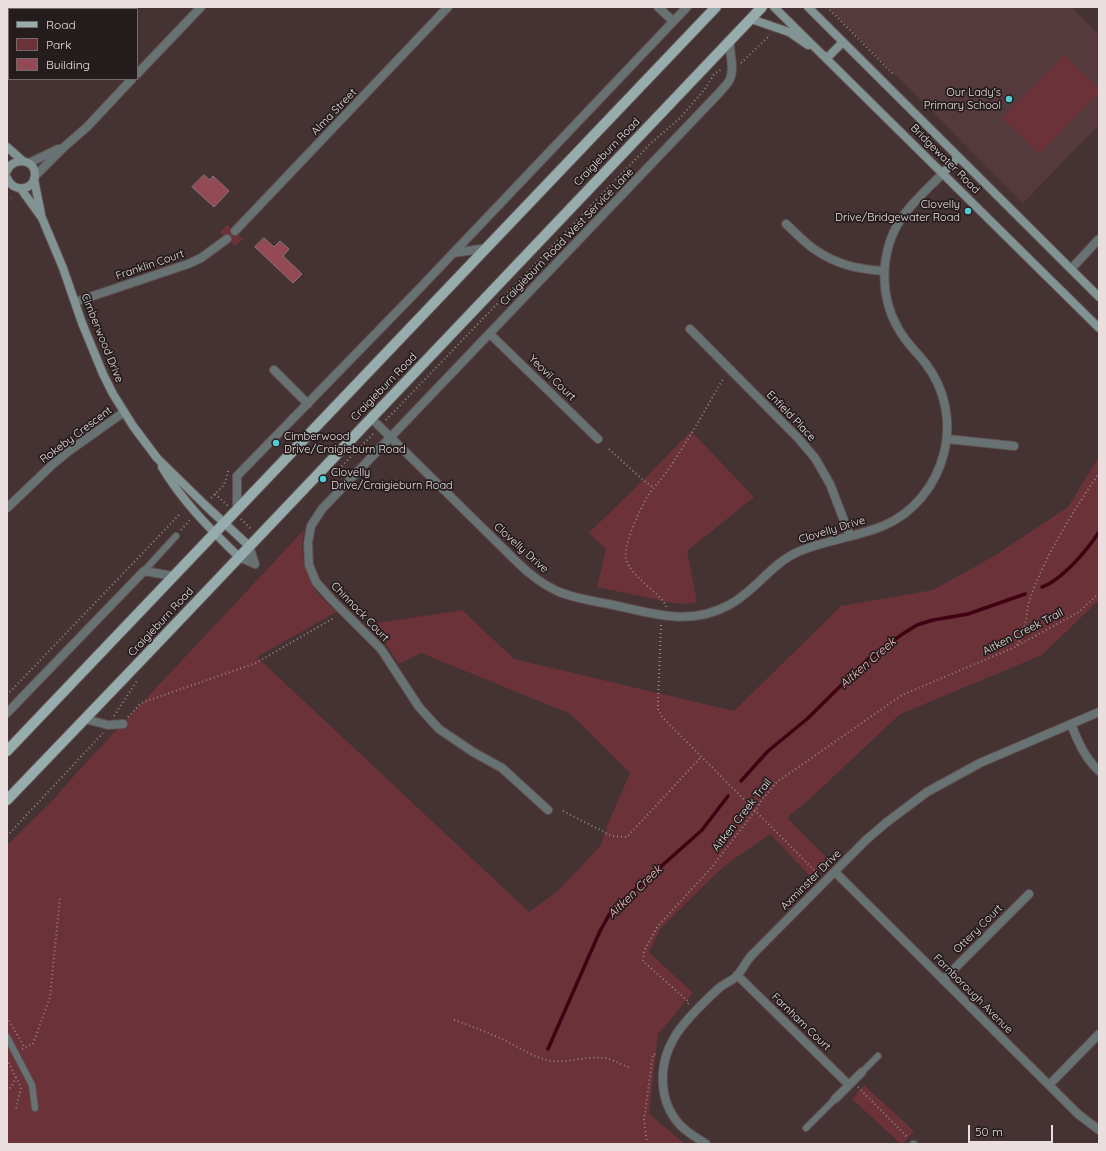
<!DOCTYPE html>
<style>
body{margin:0}
#map{position:relative;width:1106px;height:1151px;overflow:hidden;background:#453233;font-family:Quicksand,sans-serif}
canvas{display:block}
.frame{position:absolute;inset:0;border:8px solid #eadedf;pointer-events:none}
.legend{position:absolute;left:8px;top:8px;width:130px;height:72px;box-sizing:border-box;background:#251c1d;border:1px solid #746a6b;margin:0;padding:5px 7px;list-style:none;font-size:12px;color:#eadedf}
.legend li{display:flex;align-items:center;gap:8px;height:20px}
.legend b{width:20px;border:1px solid #746a6b}
.scale{position:absolute;left:968px;top:1125px;width:85px;height:18px;box-sizing:border-box;border:2px solid #eadedf;border-top:0;padding-left:5px;font-size:12px;line-height:14px;white-space:nowrap;color:#eadedf;-webkit-text-stroke:3px #251c1d;paint-order:stroke}
</style>
<div id="map">
<canvas width="1106" height="1151"></canvas>
<div class="frame"></div>
<ul class="legend">
<li><b style="height:5px;background:#96acad"></b>Road</li>
<li><b style="height:11px;background:#6b323a"></b>Park</li>
<li><b style="height:11px;background:#934a55"></b>Building</li>
</ul>
<div class="scale">50 m</div>
</div>
<script>
const context = document.querySelector('canvas').getContext('2d');
context.lineJoin = 'round';
function fillPath(path, color) { context.fillStyle = color; context.fill(path, 'evenodd'); }
function stroke(path, color, width, dash) { context.strokeStyle = color; context.lineWidth = width; context.lineCap = dash ? 'butt' : 'round'; context.setLineDash(dash || []); context.stroke(path); }
function label(font, color, halo, rows, align = 'center') {
  context.font = font + ' Quicksand,sans-serif'; context.lineWidth = 3.5; context.setLineDash([]); context.textBaseline = 'middle'; context.strokeStyle = halo; context.fillStyle = color; for (const [text, x, y, turn = 0] of rows) {
    context.save(); context.translate(x, y); context.rotate((+turn || 0) * Math.PI / 180); context.textAlign = isNaN(turn) ? turn : align; if (halo) context.strokeText(text, 0, 0); context.fillText(text, 0, 0); context.restore();
  }
}
const built = new Path2D(`
 M828 7H1071L1099 34V125L1023 203Z`);
const green = new Path2D(`
 M1064 55 1099 89V93L1039 154 1002 118Z
 M227 225 243 239 235 246 220 232Z
 M691 431 754 497 687 551 697 602 685 604 673 603 597 587 606 549 589 533 643 480Z
 M1099 457V600L1042 655 903 713 898 716 814 795 787 818 828 859 811 877 770 834 723 867 661 928 649 952 693 993 658 1034 649 1114 685 1144H7V845L52 801 81 768 304 530 302 546 304 566 317 593 336 612 257 657 529 912 558 891 601 845 607 826 630 773 571 714 421 653 399 664 372 624 462 610 514 659 734 711 841 606 933 590 994 556 1068 507Z
 M864 1085 914 1131 902 1144H901L852 1099Z`);
const stream = new Path2D(`
 M1042 587C1062 580 1088 549 1099 532
 M741 781 768 751 807 719 868 659 901 635 917 625 933 620 968 614 1025 594
 M548 1049 600 931 609 915 620 903 702 830 728 796`);
const building = new Path2D(`
 M204 175 210 180 213 176 229 191 214 207 192 187Z
 M264 238 274 247 280 241 289 249 283 256 302 274 293 283 255 247Z`);
const path = new Path2D(`
 M827 7 894 75
 M741 63 770 35
 M7 200 11 198
 M386 420 651 143 679 119 705 89 714 74 722 69
 M609 449 643 480 654 488
 M336 472 373 434
 M215 494 228 506
 M211 498 224 485 229 469
 M241 519 252 530
 M181 530 190 520
 M666 607C665 596 631 578 626 559 623 547 637 516 643 505 648 492 660 482 668 470 688 441 705 410 723 379
 M661 625 658 701V710L663 718 819 875
 M1017 645C1027 632 1025 612 1031 596 1047 552 1073 512 1099 473
 M7 695 179 515
 M114 716 137 681
 M128 717 141 703 256 663 334 618
 M563 811 612 836 627 837 701 757
 M7 836 103 733
 M688 1004 689 1002 643 961 644 951 658 926 712 867 755 811 763 798 777 782 902 695 1015 647 1079 612 1099 593
 M7 1017 25 1048
 M454 1020C472 1026 489 1033 506 1041 520 1048 535 1058 551 1061 568 1063 586 1056 603 1058 612 1058 620 1065 629 1067
 M22 1049 33 1044 50 997 60 897
 M7 1059 21 1088 16 1109
 M858 1087 908 1138
 M7 1091 12 1086 16 1077
 M647 1144 644 1120 653 1054 657 1055`);
const lane = new Path2D(`
 M144 571 176 536
 M7 1037 32 1085 35 1108
 M862 1072 878 1056
 M806 1128 835 1099
 M913 1144H914`);
const street = new Path2D(`
 M658 7 673 21
 M137 74 201 7
 M29 163 58 149
 M35 176 64 147 87 127 132 79
 M786 224C795 232 804 242 814 249 837 265 857 269 884 271
 M235 231 448 7
 M453 253 487 248
 M1071 269 1099 239
 M75 302 188 264 201 258 227 239
 M690 329 798 438 815 458 830 484 850 536
 M490 334 598 439
 M274 370 308 404
 M371 418 517 562C529 574 542 584 557 591 573 598 592 601 609 604 650 613 689 627 729 605 756 591 771 563 800 551 827 540 856 537 883 526 914 513 936 485 944 453 952 422 945 389 926 364 917 352 905 342 898 328 879 295 880 251 901 219 912 202 929 188 943 173
 M947 439 1014 446
 M7 508 52 465 69 451 124 412
 M237 509V476L420 288 687 7
 M249 546 255 564
 M239 557 255 564
 M7 713 144 571 173 576
 M85 719 108 725 123 724
 M1071 724C1078 742 1085 758 1099 771
 M548 810 502 768 473 752 439 729 419 707 381 649 332 600 316 582 309 565 308 543 311 526 322 509 720 92C723 88 728 84 730 79 735 68 729 53 730 41
 M835 872 1078 1114 1099 1130
 M737 975 849 1085
 M943 980 1029 894
 M1049 1085 1099 1034
 M835 1099 862 1072
 M706 1144C697 1138 688 1133 681 1126 658 1102 658 1065 674 1038 683 1022 706 1000 719 988 725 983 732 981 737 976 742 970 746 962 751 956L866 840 887 822 927 792 980 763 1099 712`);
const secondary = new Path2D(`
 M774 7 1099 328
 M808 7 1099 297
 M751 19 789 32 808 45
 M823 55 827 58 842 43
 M7 147 23 161
 M7 171C12 157 35 158 35 175 34 191 13 193 7 178
 M943 173 958 157
 M34 179 41 214
 M21 189 42 218 63 268 82 323 103 374 113 394 133 426 157 458 205 505 249 546
 M162 467C182 501 211 530 239 557`);
const primary = new Path2D(`
 M7 751 716 7
 M7 800 149 652 762 7`);
const markers = [
 [1009,99,4,"#51ccd3"],
 [968,211,4,"#51ccd3"],
 [276,443,4,"#51ccd3"],
 [323,479,4,"#51ccd3"]
];
const poiNames = [
 ["Our Lady's",1001,93],
 ["Primary School",1001,106],
 ["Clovelly",960,205],
 ["Drive/Bridgewater Road",960,218],
 ["Cimberwood",284,437,"left"],
 ["Drive/Craigieburn Road",284,450,"left"],
 ["Clovelly",331,473,"left"],
 ["Drive/Craigieburn Road",331,486,"left"]
];
const streetNames = [
 ["Alma Street",334,112,-46],
 ["Craigieburn Road",607,152,-46],
 ["Bridgewater Road",945,159,45],
 ["Craigieburn Road West Service Lane",567,237,-46],
 ["Franklin Court",150,265,-19],
 ["Cimberwood Drive",102,338,68],
 ["Yeovil Court",552,378,44],
 ["Craigieburn Road",384,387,-46],
 ["Enfield Place",791,416,46],
 ["Rokeby Crescent",76,435,-37],
 ["Clovelly Drive",832,530,-17],
 ["Clovelly Drive",521,548,42],
 ["Chinnock Court",360,612,46],
 ["Craigieburn Road",161,622,-47],
 ["Aitken Creek Trail",1023,632,-27],
 ["Aitken Creek Trail",742,815,-52],
 ["Axminster Drive",811,880,-45],
 ["Ottery Court",978,929,-45],
 ["Farnborough Avenue",973,994,45],
 ["Farnham Court",801,1022,44]
];
const waterNames = [
 ["Aitken Creek",868,663,-41],
 ["Aitken Creek",635,892,-44]
];
fillPath(built, '#543a3d');
fillPath(green, '#6b323a');
stroke(stream, '#410012', 3.5);
fillPath(building, '#934a55');
stroke(building, '#8d7779', 1);
stroke(lane, '#5f4e4f', 8);
stroke(street, '#5f4e4f', 10);
stroke(secondary, '#5f4e4f', 10);
stroke(primary, '#5f4e4f', 12);
stroke(path, '#948586', 2, [1, 3]);
stroke(lane, '#687273', 6);
stroke(street, '#687273', 8);
stroke(secondary, '#829393', 8);
stroke(primary, '#96acad', 10);
for (const [x, y, r, color] of markers) { const dot = new Path2D(); dot.arc(x, y, r, 0, 2 * Math.PI); context.fillStyle = color; context.fill(dot); stroke(dot, '#251c1d', 1.5); }
label('11px', '#eadedf', '#251c1d', poiNames, 'right');
label('11px', '#eadedf', '#251c1d', streetNames);
label('italic 12px', '#fcb9c0', '#251c1d', waterNames);
</script>
